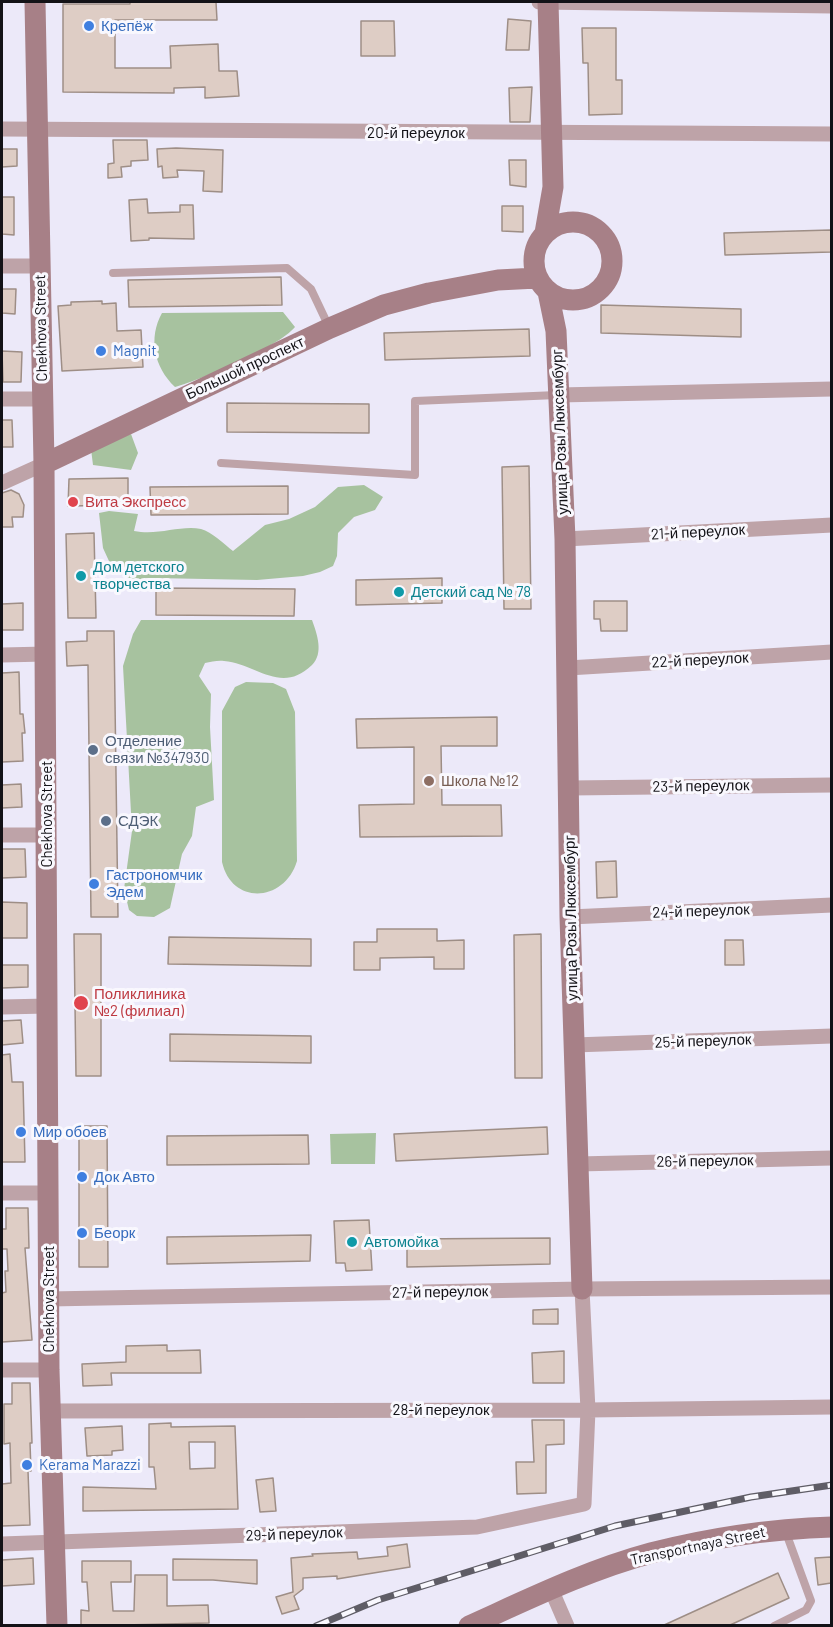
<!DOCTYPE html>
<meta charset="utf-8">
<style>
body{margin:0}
#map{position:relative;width:833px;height:1627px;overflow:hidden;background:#ece9f9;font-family:Barlow,sans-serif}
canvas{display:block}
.frame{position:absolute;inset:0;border:3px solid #131217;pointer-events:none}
</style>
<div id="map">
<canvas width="833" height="1627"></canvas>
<div class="frame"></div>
</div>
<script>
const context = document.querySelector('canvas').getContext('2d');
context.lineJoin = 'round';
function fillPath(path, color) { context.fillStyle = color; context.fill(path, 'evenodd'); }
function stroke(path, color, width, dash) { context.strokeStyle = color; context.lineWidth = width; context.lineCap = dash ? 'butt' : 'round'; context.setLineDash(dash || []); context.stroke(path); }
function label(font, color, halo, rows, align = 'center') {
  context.font = font + ' Barlow,sans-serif'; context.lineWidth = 6; context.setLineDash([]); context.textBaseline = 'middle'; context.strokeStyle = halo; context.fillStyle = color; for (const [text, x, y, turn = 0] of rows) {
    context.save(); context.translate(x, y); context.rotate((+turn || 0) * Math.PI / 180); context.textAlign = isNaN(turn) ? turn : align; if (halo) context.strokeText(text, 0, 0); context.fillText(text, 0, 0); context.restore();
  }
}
const green = new Path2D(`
 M283 312 295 327C277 348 203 379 175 387 154 367 148 338 162 313Z
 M131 434 138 453 131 470 93 465 91 449Z
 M364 485 383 497 375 510 354 517 338 533 337 556 333 566 320 572 303 576 257 580 154 578 135 580 114 572 103 548 99 513 109 511 138 514 134 531C158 536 180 525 201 529 212 532 224 544 233 551L265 525 289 519 315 507 338 487Z
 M141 620H312C317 634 324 653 312 665 281 695 257 664 224 661 218 660 211 662 205 663L199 676 211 694 210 727 214 800 196 807 192 836 182 854 170 908 154 917 137 916 129 910 124 889 132 831 123 666 133 634Z
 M246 682 273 683 286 689 295 712 297 861C285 902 232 906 222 862V711L235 687Z
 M376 1133 375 1164H331L330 1134Z`);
const building = new Path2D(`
 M130 2H216L217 20H115V68H171L170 46 218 44 219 71H237L239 96 205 98V87L174 88V93L63 92V4H130Z
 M508 19 531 21 529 50H506Z
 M361 21H394L395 56H361Z
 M582 28H616V80H622V114L589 115 588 63H583Z
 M532 87 530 122H510L509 88Z
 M113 140H147L148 160 131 161V166L121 167 122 177 108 178V164L114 163Z
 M176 148 223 150 222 192 203 191 204 171 177 170 178 177 163 178 162 166 158 167 157 149Z
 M2 149H17V166L2 167Z
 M509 160H526V187L510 185Z
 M2 197H14V235L2 234Z
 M147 199 148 213 180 212V205H193L194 239 149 238V240L131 241 129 200Z
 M502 206H523V232L502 231Z
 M831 230V252L725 255 724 233Z
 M281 277 282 305 129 307 128 280Z
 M2 289H16L15 314 2 313Z
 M102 301V304L116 303 117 331 141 330 143 367 62 371 58 306 71 305V302Z
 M601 305 741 309V337L601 333Z
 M529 329 530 356 385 360 384 333Z
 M2 351 22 352 21 382H3Z
 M227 403 369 404V433L227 432Z
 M2 420H12L13 447H2Z
 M529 466 531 609H504L502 467Z
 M128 478V505L68 506 69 479Z
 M288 486V514L151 515 150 487Z
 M11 490 19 494 24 505 23 517H12L13 527H2V493Z
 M94 533 96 618H68L66 534Z
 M442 578V603L356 605V580Z
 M156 588 295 589 294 616 156 615Z
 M594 601H627V631H601L600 619H594Z
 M23 603V630H2V604Z
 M87 631H114L118 917H91L88 665 67 666 66 642 87 641Z
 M19 672 20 714H23L25 733H22L23 761 2 762V673Z
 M497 717V746H441L442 805H501L502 836 360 837 359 805 414 804V747L357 748 356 719Z
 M21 784 22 807 2 808V785Z
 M2 849H25L26 877 2 878Z
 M616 861 617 897 597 898 596 862Z
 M2 902 27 903V938H2Z
 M377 929H437V941L464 940V969H434V957L380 958V970H354V942H377Z
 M74 934H101V1076H76Z
 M541 934 542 1078H515L514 935Z
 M169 937 311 939V966L168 964Z
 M725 940H743L744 965H725Z
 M2 965H28V987L2 988Z
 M21 1020 23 1043 2 1045V1021Z
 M170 1034 311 1036V1063L170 1061Z
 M10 1054 12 1082H23L25 1162H2V1055Z
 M79 1126H107L108 1267H79Z
 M547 1127 548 1154 396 1161 394 1134Z
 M308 1135 309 1164 167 1165V1136Z
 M6 1208H28L29 1248H25L32 1340 2 1342V1293L6 1292 5 1271H8L7 1249H2V1229H6Z
 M369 1220 372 1270 346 1271 345 1263H336L334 1221Z
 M311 1235 310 1261 167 1264V1237Z
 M550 1238V1264L407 1267V1239Z
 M558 1309V1324H533V1310Z
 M167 1345V1351L200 1350 201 1373H111L112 1385 83 1386 82 1364 126 1362V1346Z
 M564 1351V1383H533L532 1353Z
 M12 1383H30L32 1443H30L31 1471H28L30 1525 2 1526V1484L11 1483 10 1443 4 1444V1404H12Z
 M532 1420H564V1444L546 1445V1493L517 1494 516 1462H534Z
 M171 1423V1427L235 1426 238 1509 83 1511V1487L156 1489 154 1467H149V1424ZM189 1442H215V1468L190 1469Z
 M122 1426 123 1450 112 1451V1455L87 1456 85 1428Z
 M273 1478 276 1511 260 1512 256 1480Z
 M407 1544 410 1567 337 1579V1576L303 1578V1589L294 1596 299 1609 282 1614 276 1597 293 1592 291 1558 313 1556 312 1554 357 1552 358 1559 388 1556 387 1547Z
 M831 1557V1583L818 1585 815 1558Z
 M33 1558 34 1584 2 1586V1560Z
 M173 1559 257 1560V1584L213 1580H173Z
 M82 1561H131V1582H111L113 1611H134L135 1575H167V1606L208 1605 209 1623 81 1626V1610L89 1611 87 1582H82Z
 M778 1573 789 1598 728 1626H662Z`);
const lane = new Path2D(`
 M113 273 287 268 311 289 329 327
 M221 463 415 475V401L557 395
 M774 1626 806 1610 811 1601 785 1530`);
const street = new Path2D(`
 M539 2 832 6
 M2 129 832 134
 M2 266H40
 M559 395 832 389
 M2 399H43
 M2 483 44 464
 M565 539 832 525
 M2 655 46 654
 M568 668 832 652
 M570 788 832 785
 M2 835H47
 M570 917 832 905
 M2 1007 48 1006
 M574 1045 832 1036
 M578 1164 832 1158
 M2 1193H48
 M49 1299 582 1289 832 1287
 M2 1370H49
 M51 1411 588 1410 832 1407
 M2 1544 477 1527 584 1504 588 1410 582 1289
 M551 1589 567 1626`);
const secondary = new Path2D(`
 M35 2 44 464 49 1370 57 1626
 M534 261a39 39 0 1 1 78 0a39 39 0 1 1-78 0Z
 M545 233 553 187 548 2
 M548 292 556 331 565 539 570 917 582 1289
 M44 464 330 328 384 305 429 293 498 280 537 278
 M469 1626C529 1599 588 1570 651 1553 709 1538 772 1529 832 1527`);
const rail = new Path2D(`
 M316 1626 378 1600 615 1526 751 1497 832 1485`);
const markers = [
 [89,26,6,"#3f7fe0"],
 [101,351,6,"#3f7fe0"],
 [73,502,6,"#e0444e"],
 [81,576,6,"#0f9aa8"],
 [399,592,6,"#0f9aa8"],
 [93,750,6,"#5c6f8a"],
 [429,781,6,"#8d6e63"],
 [106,821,6,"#5c6f8a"],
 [94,884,6,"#3f7fe0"],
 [81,1003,8,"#e0444e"],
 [21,1132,6,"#3f7fe0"],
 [82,1177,6,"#3f7fe0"],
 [82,1233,6,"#3f7fe0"],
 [352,1242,6,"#0f9aa8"],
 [27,1465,6,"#3f7fe0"]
];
const shopNames = [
 ["Крепёж",101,26],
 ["Magnit",113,351],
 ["Гастрономчик",106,875],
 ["Эдем",106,892],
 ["Мир обоев",33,1132],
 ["Док Авто",94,1177],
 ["Беорк",94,1233],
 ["Kerama Marazzi",39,1465]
];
const streetNames = [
 ["20-й переулок",416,133],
 ["Chekhova Street",41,328,-91],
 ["Большой проспект",245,368,-25],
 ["улица Розы Люксембург",560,432,-92],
 ["21-й переулок",698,532,-3],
 ["22-й переулок",700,660,-3],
 ["23-й переулок",701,786,-1],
 ["Chekhova Street",47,814,-90],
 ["24-й переулок",701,911,-2],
 ["улица Розы Люксембург",571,918,-91],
 ["25-й переулок",703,1041,-2],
 ["26-й переулок",705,1161,-1],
 ["27-й переулок",440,1292,-1],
 ["Chekhova Street",49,1299,-90],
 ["28-й переулок",441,1410],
 ["29-й переулок",294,1534,-2],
 ["Transportnaya Street",698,1546,-12]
];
const healthNames = [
 ["Вита Экспресс",85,502],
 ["Поликлиника",94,994],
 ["№2 (филиал)",94,1011]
];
const cultureNames = [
 ["Дом детского",93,567],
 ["творчества",93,584],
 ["Детский сад № 78",411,592],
 ["Автомойка",364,1242]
];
const serviceNames = [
 ["Отделение",105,741],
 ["связи №347930",105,758],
 ["СДЭК",118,821]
];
const educationNames = [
 ["Школа №12",441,781]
];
fillPath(green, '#a7c29f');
fillPath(building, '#decdc5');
stroke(building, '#9e8e86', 1.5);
stroke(lane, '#bea3a8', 8);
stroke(street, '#bea3a8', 15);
stroke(secondary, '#a78087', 21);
stroke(rail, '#5f5d66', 7);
stroke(rail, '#f9f8fe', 4.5, [14]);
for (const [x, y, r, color] of markers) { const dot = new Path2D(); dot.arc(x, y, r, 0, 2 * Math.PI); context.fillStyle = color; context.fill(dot); stroke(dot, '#f9f8fe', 2); }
label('15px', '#366cbe', '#f9f8fe', shopNames, 'left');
label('15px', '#131217', '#f9f8fe', streetNames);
label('15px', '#be3a42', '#f9f8fe', healthNames, 'left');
label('15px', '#0d838f', '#f9f8fe', cultureNames, 'left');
label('15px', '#4e5e75', '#f9f8fe', serviceNames, 'left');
label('15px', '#785e54', '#f9f8fe', educationNames, 'left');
</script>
